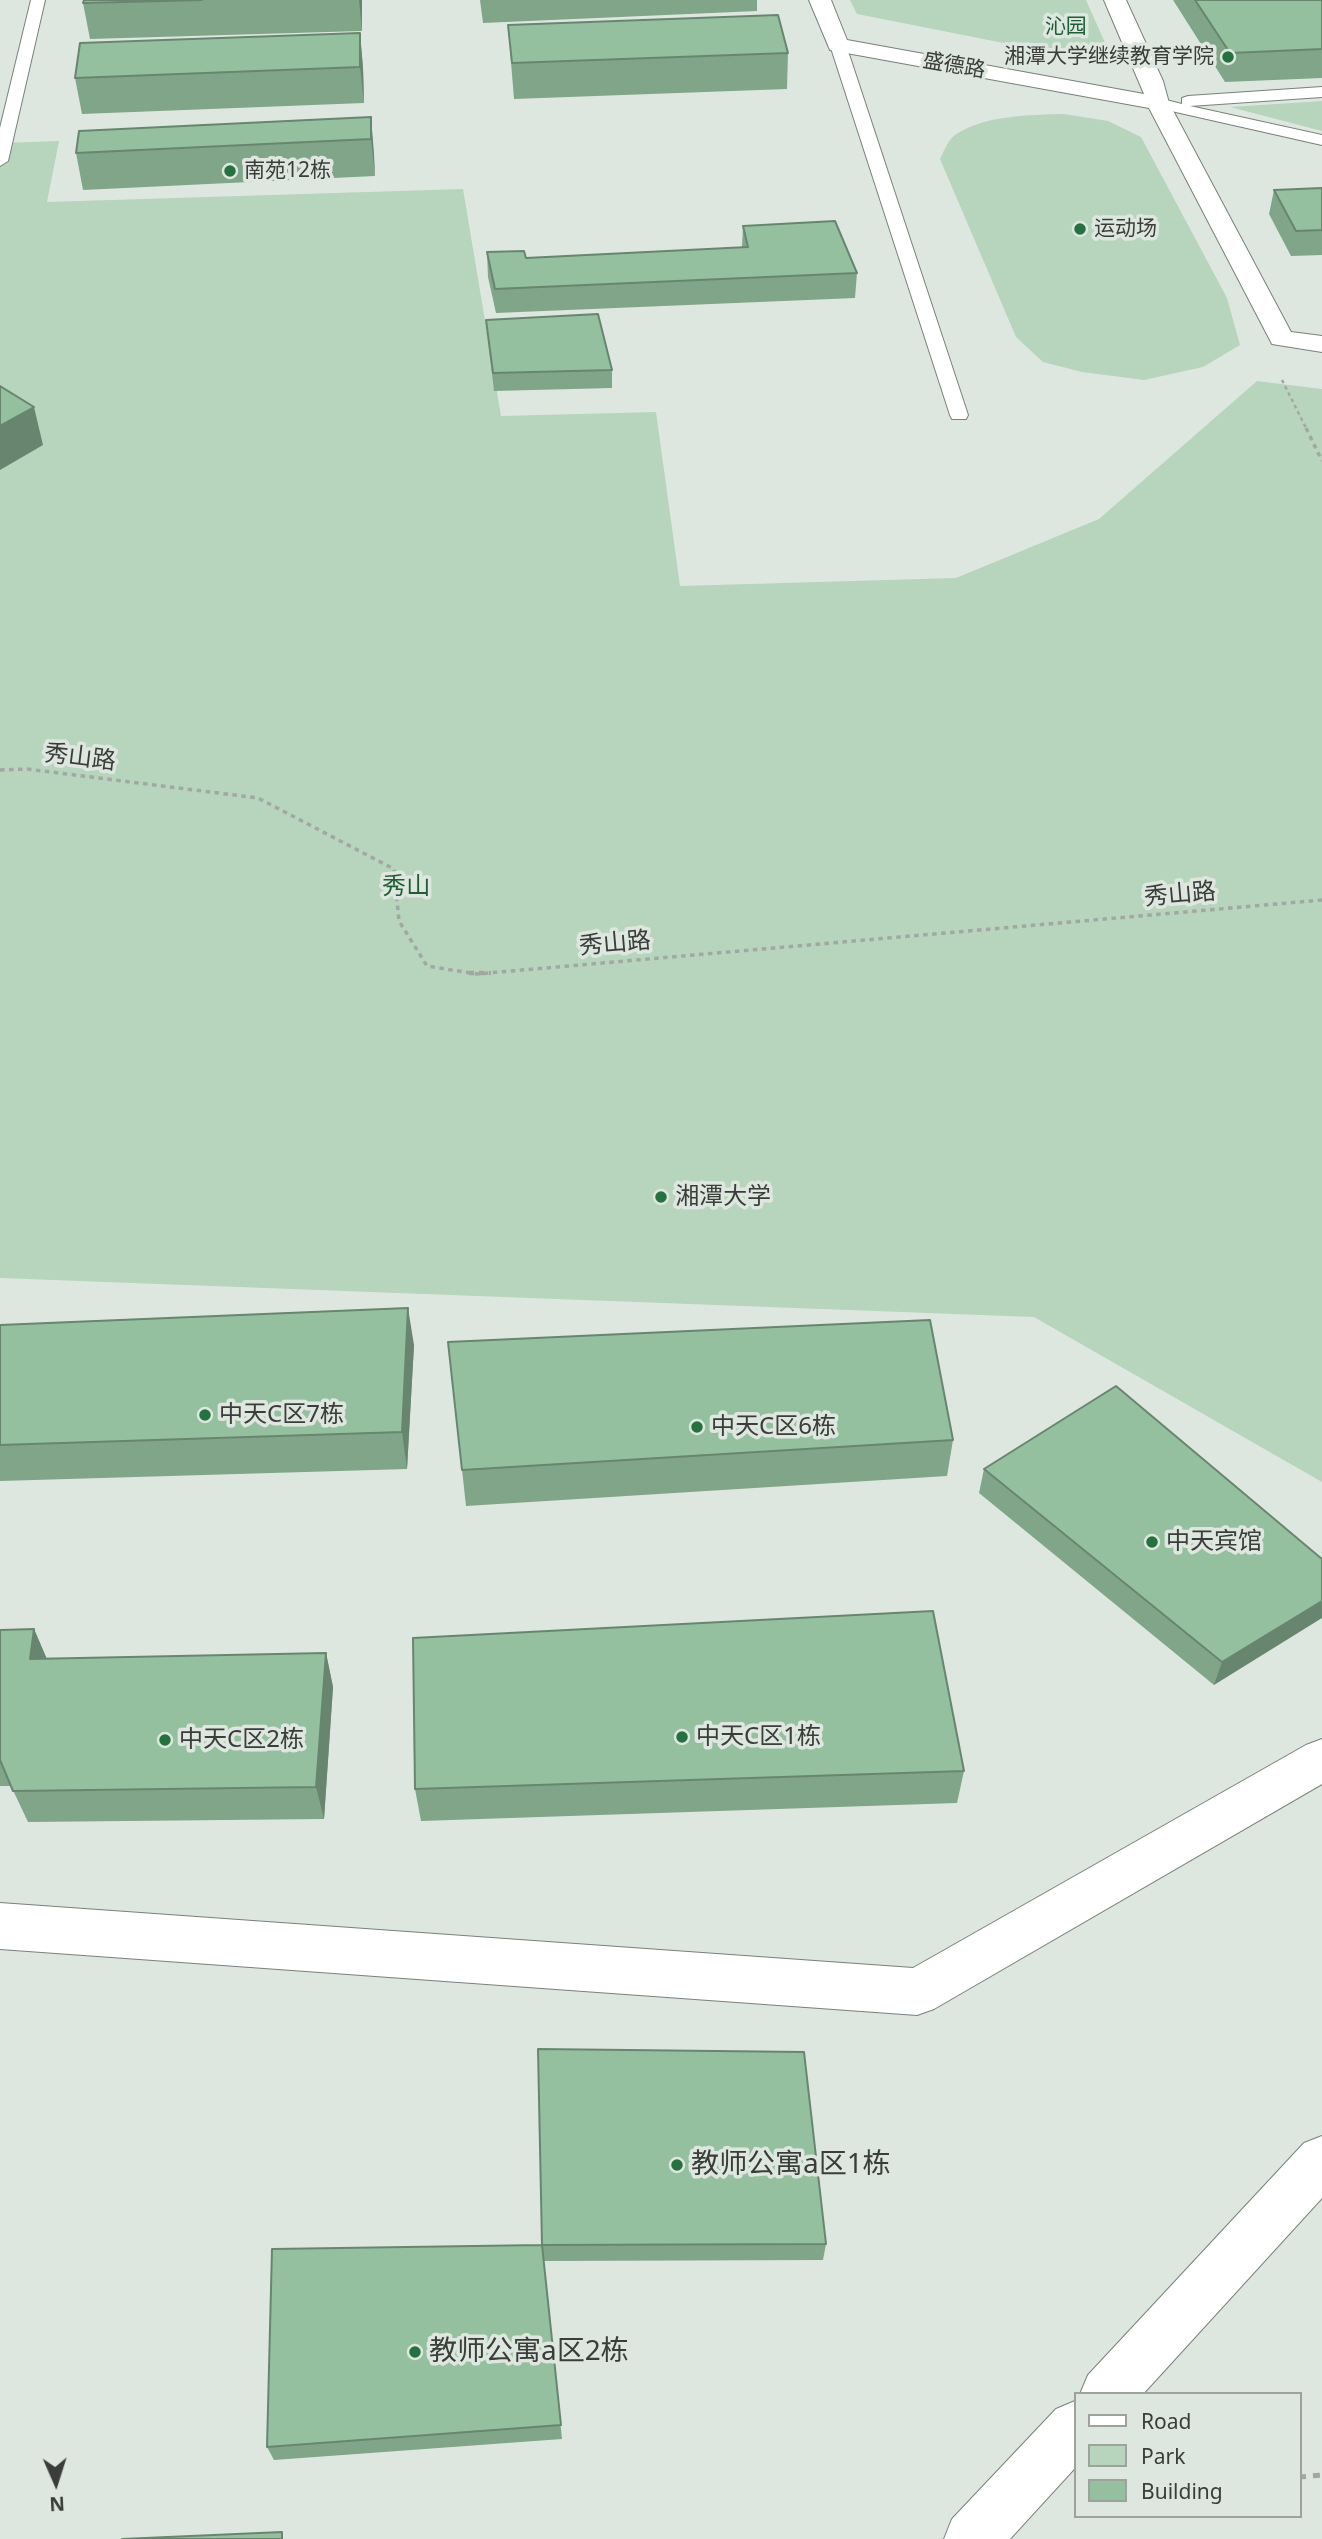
<!DOCTYPE html>
<meta charset="utf-8">
<style>
body{margin:0}
#map{position:relative;width:1322px;height:2539px;overflow:hidden;background:#dee7df;font-family:"Noto Sans",sans-serif}
canvas{display:block}
.legend{position:absolute;left:1074px;top:2392px;width:228px;height:126px;box-sizing:border-box;background:#dee7df;border:2px solid #9ca39d;margin:0;padding:9px 12px;list-style:none;font-size:21px;color:#3a3d3a}
.legend li{display:flex;align-items:center;gap:14px;height:35px}
.legend b{width:35px;border:2px solid #9ca39d}
.north{position:absolute;left:21px;top:2448px;width:70px;height:70px;-webkit-text-stroke:5px #dee7df;paint-order:stroke;rotate:177deg;font-size:19px;font-weight:700;line-height:28px;text-align:center;color:#3a3d3a}
.north::after{content:'';display:block;margin:auto;width:24px;height:32px;background:#3a3d3a;clip-path:polygon(50% 0,100% 100%,50% 72%,0 100%)}
</style>
<div id="map">
<canvas width="1322" height="2539"></canvas>
<ul class="legend">
<li><b style="height:9px;background:#fff"></b>Road</li>
<li><b style="height:19px;background:#b7d4bd"></b>Park</li>
<li><b style="height:19px;background:#95c09f"></b>Building</li>
</ul>
<div class="north">N</div>
</div>
<script>
const context = document.querySelector('canvas').getContext('2d');
context.lineJoin = 'round';
function fillPath(path, color) { context.fillStyle = color; context.fill(path, 'evenodd'); }
function stroke(path, color, width, dash) { context.strokeStyle = color; context.lineWidth = width; context.lineCap = dash ? 'butt' : 'round'; context.setLineDash(dash || []); context.stroke(path); }
function label(font, color, halo, rows, align = 'center') {
  context.font = font + ' "Noto Sans","Noto Sans SC",sans-serif'; context.lineWidth = 7; context.setLineDash([]); context.textBaseline = 'middle'; context.strokeStyle = halo; context.fillStyle = color; for (const [text, x, y, turn = 0] of rows) {
    context.save(); context.translate(x, y); context.rotate((+turn || 0) * Math.PI / 180); context.textAlign = isNaN(turn) ? turn : align; if (halo) context.strokeText(text, 0, 0); context.fillText(text, 0, 0); context.restore();
  }
}
const green = new Path2D(`
 M850 0H1086L1115 65 857 14Z
 M1322 101V131L1230 107Z
 M1064 114 1108 121 1141 137 1227 298 1240 345 1203 367 1144 380 1082 372 1043 362 1016 337 940 159C944 151 948 140 955 135 984 115 1030 115 1064 114Z
 M59 141 47 202 463 189 501 416 656 412 680 586 956 578 1099 519 1257 381 1322 389V1482L1034 1317 0 1278V143Z`);
const pathFar3 = new Path2D(`
 M1282 380 1307 430`);
const pathFar2 = new Path2D(`
 M1306 428 1322 461
 M0 770 27 769 258 798 394 869 399 921 427 966 477 974 1322 900`);
const pathFar1 = new Path2D(`
 M469 973H491`);
const path = new Path2D(`
 M1299 2477 1322 2475`);
const lane = new Path2D(`
 M31 0H45L8 161 0 166V128Z
 M838 40 846 45 968 415 966 419H952L950 415 830 45Z
 M1322 87V97L1190 106 1322 135V145L1158 108 1150 103 1158 98 1182 104V98L1188 96Z`);
const street = new Path2D(`
 M809 0H831L847 40 1144 94 1104 0H1126L1163 81 1169 103 1291 332 1322 336V352L1272 344 1149 108 830 50Z
 M1322 1739V1784L934 2009 917 2015 0 1949V1903L913 1968 1306 1745Z
 M1322 2136V2198L1143 2394H1080L1088 2375 1304 2143Z
 M1075 2401V2468L1010 2539H944L952 2519 1056 2409Z`);
const wall = new Path2D(`
 M84 0H362V31L90 39 83 3Z
 M480 0H757V11L483 23Z
 M1173 0H1322V78L1225 82Z
 M508 25 788 53 787 89 514 99Z
 M360 33 363 68 364 103 82 114 75 78Z
 M371 117 375 176 83 190 76 153Z
 M1322 188V255L1291 256 1269 214 1274 190Z
 M743 226 857 273 855 298 496 313 488 277 487 252 526 258 742 247Z
 M486 320 612 370V388L494 391Z
 M0 1325 414 1345 407 1469 0 1481Z
 M448 1342 953 1440 947 1476 466 1506Z
 M984 1469 1322 1559 1214 1685 979 1493Z
 M34 1629 47 1659 326 1653 333 1687 324 1819 28 1822 11 1786H0V1630Z
 M964 1771 957 1803 421 1821 415 1789Z
 M826 2244 823 2260 544 2261 542 2245Z
 M542 2245 562 2439 274 2460 267 2447Z`);
const shadedWall = new Path2D(`
 M359 0H362V31Z
 M360 33 363 68 364 103 360 67Z
 M371 117 374 154 375 176 371 139Z
 M34 407 43 445 0 470V426Z
 M408 1308 414 1345 407 1469 402 1432Z
 M1322 1601V1618L1214 1685 1222 1662Z
 M34 1629 48 1662 30 1659Z
 M326 1653 333 1687 324 1819 316 1787Z`);
const building = new Path2D(`
 M84 0H202L83 3Z
 M1195 0H1322V49L1230 53Z
 M778 15 788 53 512 63 508 25Z
 M360 33V67L75 78 80 43Z
 M371 117V139L76 153 79 131Z
 M1322 188V230L1296 231 1274 190Z
 M835 221 857 273 495 289 487 252 524 251 526 258 748 247 743 226Z
 M598 314 612 370 493 373 486 320Z
 M0 386 34 407 0 426Z
 M408 1308 402 1432 0 1445V1325Z
 M930 1320 953 1440 462 1470 448 1342Z
 M1116 1386 1322 1559V1601L1222 1662 984 1469Z
 M933 1611 964 1771 415 1789 413 1638Z
 M34 1629 30 1659 326 1653 316 1787 13 1791 0 1760V1630Z
 M538 2049 804 2052 826 2244 542 2245Z
 M542 2245 561 2425 267 2447 272 2249Z
 M282 2532V2539H122Z`);
const markers = [
 [1228,57,7,"#267140"],
 [230,171,7,"#267140"],
 [1080,229,7,"#267140"],
 [661,1197,7,"#267140"],
 [205,1415,7,"#267140"],
 [697,1427,7,"#267140"],
 [1152,1542,7,"#267140"],
 [682,1737,7,"#267140"],
 [165,1740,7,"#267140"],
 [677,2165,7,"#267140"],
 [415,2352,7,"#267140"]
];
const farParknames = [
 ["沁园",1066,27]
];
const farPoinames = [
 ["湘潭大学继续教育学院",1214,57,"right"],
 ["南苑12栋",244,171],
 ["运动场",1094,229]
];
const farStreetnames = [
 ["盛德路",954,66,10]
];
const streetNames = [
 ["秀山路",80,758,7],
 ["秀山路",1180,895,-5],
 ["秀山路",615,944,-5]
];
const parkNames = [
 ["秀山",406,887]
];
const poiNames = [
 ["湘潭大学",675,1197],
 ["中天C区7栋",219,1415],
 ["中天C区6栋",711,1427],
 ["中天宾馆",1166,1542],
 ["中天C区1栋",696,1737],
 ["中天C区2栋",179,1740]
];
const nearPoinames = [
 ["教师公寓a区1栋",691,2165],
 ["教师公寓a区2栋",429,2352]
];
fillPath(green, '#b7d4bd');
stroke(lane, '#78817a', 2);
stroke(street, '#78817a', 2);
stroke(pathFar3, '#a1a8a2', 2.5, [3.5, 3.5]);
stroke(pathFar2, '#a1a8a2', 3.5, [4.5, 4.5]);
stroke(pathFar1, '#a1a8a2', 4.5, [5, 5]);
stroke(path, '#a1a8a2', 5, [7, 7]);
fillPath(lane, '#fff');
fillPath(street, '#fff');
fillPath(wall, '#80a589');
fillPath(shadedWall, '#68866f');
fillPath(building, '#95c09f');
stroke(building, '#68866f', 2);
for (const [x, y, r, color] of markers) { const dot = new Path2D(); dot.arc(x, y, r, 0, 2 * Math.PI); context.fillStyle = color; context.fill(dot); stroke(dot, '#dee7df', 2.5); }
label('21px', '#1e5e34', '#dee7df', farParknames);
label('21px', '#3a3d3a', '#dee7df', farPoinames, 'left');
label('21px', '#3a3d3a', '#dee7df', farStreetnames);
label('24px', '#3a3d3a', '#dee7df', streetNames);
label('24px', '#1e5e34', '#dee7df', parkNames);
label('24px', '#3a3d3a', '#dee7df', poiNames, 'left');
label('28px', '#3a3d3a', '#dee7df', nearPoinames, 'left');
</script>
